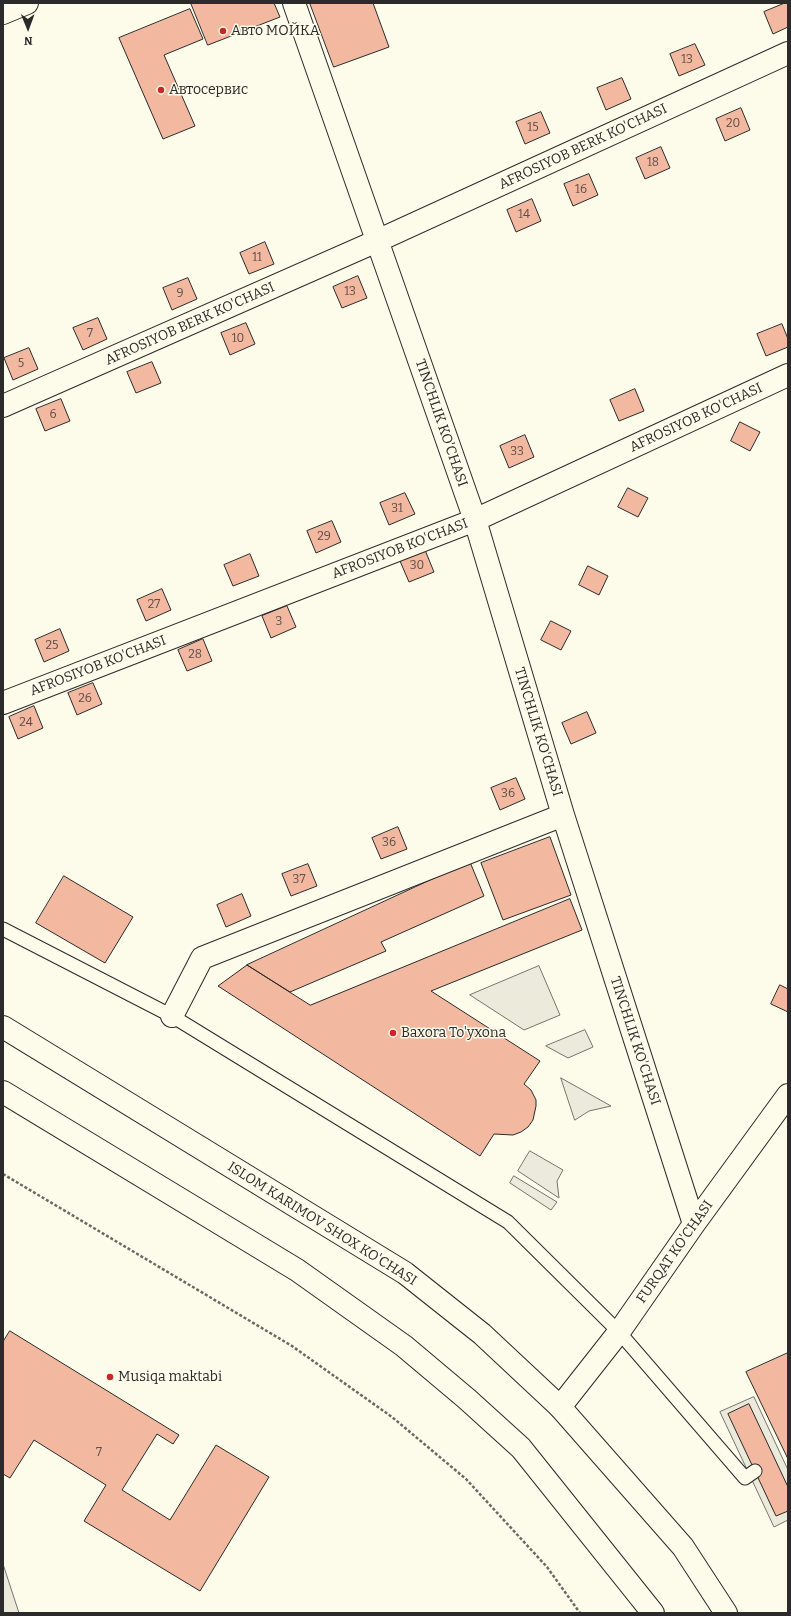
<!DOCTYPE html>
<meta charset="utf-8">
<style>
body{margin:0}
#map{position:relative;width:791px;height:1616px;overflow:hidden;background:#fdfbea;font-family:Bitter,serif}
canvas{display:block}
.frame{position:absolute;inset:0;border:4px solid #2b2b2b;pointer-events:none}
.north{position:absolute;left:8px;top:8px;width:40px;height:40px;-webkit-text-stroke:3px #fdfbea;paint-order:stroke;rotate:179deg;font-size:11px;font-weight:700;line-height:16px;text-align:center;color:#2b2b2b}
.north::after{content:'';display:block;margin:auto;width:14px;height:18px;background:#2b2b2b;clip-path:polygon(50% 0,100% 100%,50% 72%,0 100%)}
</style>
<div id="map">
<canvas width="791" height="1616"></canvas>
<div class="frame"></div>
<div class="north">N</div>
</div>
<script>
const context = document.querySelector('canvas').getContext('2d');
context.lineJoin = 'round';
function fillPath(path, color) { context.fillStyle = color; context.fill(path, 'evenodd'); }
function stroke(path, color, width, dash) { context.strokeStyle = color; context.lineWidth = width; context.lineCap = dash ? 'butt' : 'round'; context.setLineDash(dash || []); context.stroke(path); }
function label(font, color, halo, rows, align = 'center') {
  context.font = font + ' Bitter,serif'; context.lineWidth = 3; context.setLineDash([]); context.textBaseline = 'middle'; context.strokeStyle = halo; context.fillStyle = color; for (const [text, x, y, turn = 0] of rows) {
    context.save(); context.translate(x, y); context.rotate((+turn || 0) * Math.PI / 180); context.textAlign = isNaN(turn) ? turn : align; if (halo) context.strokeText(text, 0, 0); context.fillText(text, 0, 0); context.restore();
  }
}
const green = new Path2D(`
 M539 966 560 1015 524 1030 470 995Z
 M585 1030 593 1047 568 1058 546 1046Z
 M561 1078 611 1106 589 1111 575 1120Z
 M530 1151 563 1170 557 1181 559 1198 518 1171Z
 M514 1176 557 1202 551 1210 510 1183Z`);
const parking = new Path2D(`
 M754 1397 788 1470V1520L774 1527 720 1412Z
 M3 1564 19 1613H3Z`);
const building = new Path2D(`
 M191 3H274L280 17 208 45Z
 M310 3H373L389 47 334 67Z
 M785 3H788V27L773 34 764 12Z
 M190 9 203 39 164 55 195 126 163 139 119 38Z
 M695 44 705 65 679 76 670 54Z
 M622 78 631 99 606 110 597 88Z
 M741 108 750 130 725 141 716 119Z
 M541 112 550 133 525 144 516 122Z
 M661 147 670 168 645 179 636 158Z
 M589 174 598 195 573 206 564 184Z
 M532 199 541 221 516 232 507 210Z
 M265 242 274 264 249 274 240 253Z
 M358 276 367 298 342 308 333 287Z
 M188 278 197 299 172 310 163 288Z
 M98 318 107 339 83 350 73 328Z
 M246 323 255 344 230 355 221 333Z
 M782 324 788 339V347L766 356 757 334Z
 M29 348 38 369 13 380 4 358Z
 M152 362 161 383 136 393 127 372Z
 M635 389 644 411 619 421 610 400Z
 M61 399 70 421 45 431 36 409Z
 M740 422 760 432 750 451 731 441Z
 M525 435 534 457 509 468 500 446Z
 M628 488 648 498 638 517 618 507Z
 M405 493 415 514 389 525 380 503Z
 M332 521 341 542 316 553 307 531Z
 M425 550 434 572 409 582 400 561Z
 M250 554 259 576 233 586 224 565Z
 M588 566 608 576 599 595 579 585Z
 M162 589 171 610 146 621 137 600Z
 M287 606 296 627 271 638 262 616Z
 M551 621 571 631 561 650 541 640Z
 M60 629 69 651 44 662 35 640Z
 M203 639 212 661 187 671 178 650Z
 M93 683 102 704 77 715 68 693Z
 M34 706 43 728 18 739 9 717Z
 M587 712 596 733 571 744 562 723Z
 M516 778 525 799 500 810 491 788Z
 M398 827 407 849 381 859 372 838Z
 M550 837 571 895 503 920 481 863Z
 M470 862 484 896 381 942 386 951 290 992 247 965Z
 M308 864 317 886 291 896 282 874Z
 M64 876 133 917 105 963 36 923Z
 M242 894 251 916 226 927 217 905Z
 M570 899 582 930 431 991 540 1061 524 1084 531 1090 536 1100V1106L533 1120 528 1127 521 1132 513 1135 494 1134 480 1156 218 986 247 965 310 1005Z
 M780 985 788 989V1012L771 1004Z
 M10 1331 179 1435 173 1444 157 1434 122 1490 170 1520 216 1445 269 1477 200 1591 84 1521 106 1485 34 1440 10 1478 3 1474V1342Z
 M788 1353V1459L746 1372Z
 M749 1404 788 1487V1511L776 1516 728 1414Z`);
const path = new Path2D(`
 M3 1174 292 1346 392 1417 466 1479 547 1567 580 1613`);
const service = new Path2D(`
 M3 929 172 1016 508 1222 619 1332 745 1478 755 1471`);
const minor = new Path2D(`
 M294 3 475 520 563 815 694 1224
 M3 406 377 241 788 53
 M3 703 475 520 788 375
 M172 1016 202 958 563 815
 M560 1407 619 1332 694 1224 788 1095`);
const secondary = new Path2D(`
 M3 13 27 3
 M3 1027 405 1273 482 1334 560 1407 683 1547 726 1613
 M3 1092 297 1270 404 1346 467 1399 521 1448 653 1613`);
const markers = [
 [223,31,4,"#c62828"],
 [161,90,4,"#c62828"],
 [393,1033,4,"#c62828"],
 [110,1377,4,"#c62828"]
];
const numberNames = [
 ["13",687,60],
 ["20",733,124],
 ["15",533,128],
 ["18",653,163],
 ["16",581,190],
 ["14",524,215],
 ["11",257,258],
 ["13",350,292],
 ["9",180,294],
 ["7",90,334],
 ["10",238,339],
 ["5",21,364],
 ["6",53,415],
 ["33",517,452],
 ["31",397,509],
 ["29",324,537],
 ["30",417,566],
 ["27",154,605],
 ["3",279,622],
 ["25",52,646],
 ["28",195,655],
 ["26",85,699],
 ["24",26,723],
 ["36",508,794],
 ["36",389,843],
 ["37",299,880],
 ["7",99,1453]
];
const poiNames = [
 ["Авто МОЙКА",231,31],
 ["Автосервис",169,90],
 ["Baxora To'yxona",401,1033],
 ["Musiqa maktabi",118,1377]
];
const streetNames = [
 ["AFROSIYOB BERK KO'CHASI",583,147,-25],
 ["AFROSIYOB BERK KO'CHASI",190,324,-24],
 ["AFROSIYOB KO'CHASI",696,418,-25],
 ["TINCHLIK KO'CHASI",441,423,71],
 ["AFROSIYOB KO'CHASI",400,549,-21],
 ["AFROSIYOB KO'CHASI",98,666,-21],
 ["TINCHLIK KO'CHASI",538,732,73],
 ["TINCHLIK KO'CHASI",635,1041,72],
 ["ISLOM KARIMOV SHOX KO'CHASI",322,1224,32],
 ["FURQAT KO'CHASI",675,1252,-55]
];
fillPath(green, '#ecebdb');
stroke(green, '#74746e', 1);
fillPath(parking, '#eceadb');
stroke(parking, '#74746e', 1);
fillPath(building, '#f2b8a0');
stroke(building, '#2b2b2b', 1);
stroke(service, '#2b2b2b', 15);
stroke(minor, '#2b2b2b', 24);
stroke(secondary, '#2b2b2b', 24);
stroke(path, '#6a6964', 2.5, [3, 2]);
stroke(service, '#fdfbea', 13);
stroke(minor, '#fdfbea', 22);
stroke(secondary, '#fdfbea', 22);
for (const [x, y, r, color] of markers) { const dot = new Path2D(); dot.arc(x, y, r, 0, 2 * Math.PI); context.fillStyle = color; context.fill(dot); stroke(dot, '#fdfbea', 1.5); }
label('12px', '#5d4e48', null, numberNames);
label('14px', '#2b2b2b', '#fdfbea', poiNames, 'left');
label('14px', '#2b2b2b', '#fdfbea', streetNames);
</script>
